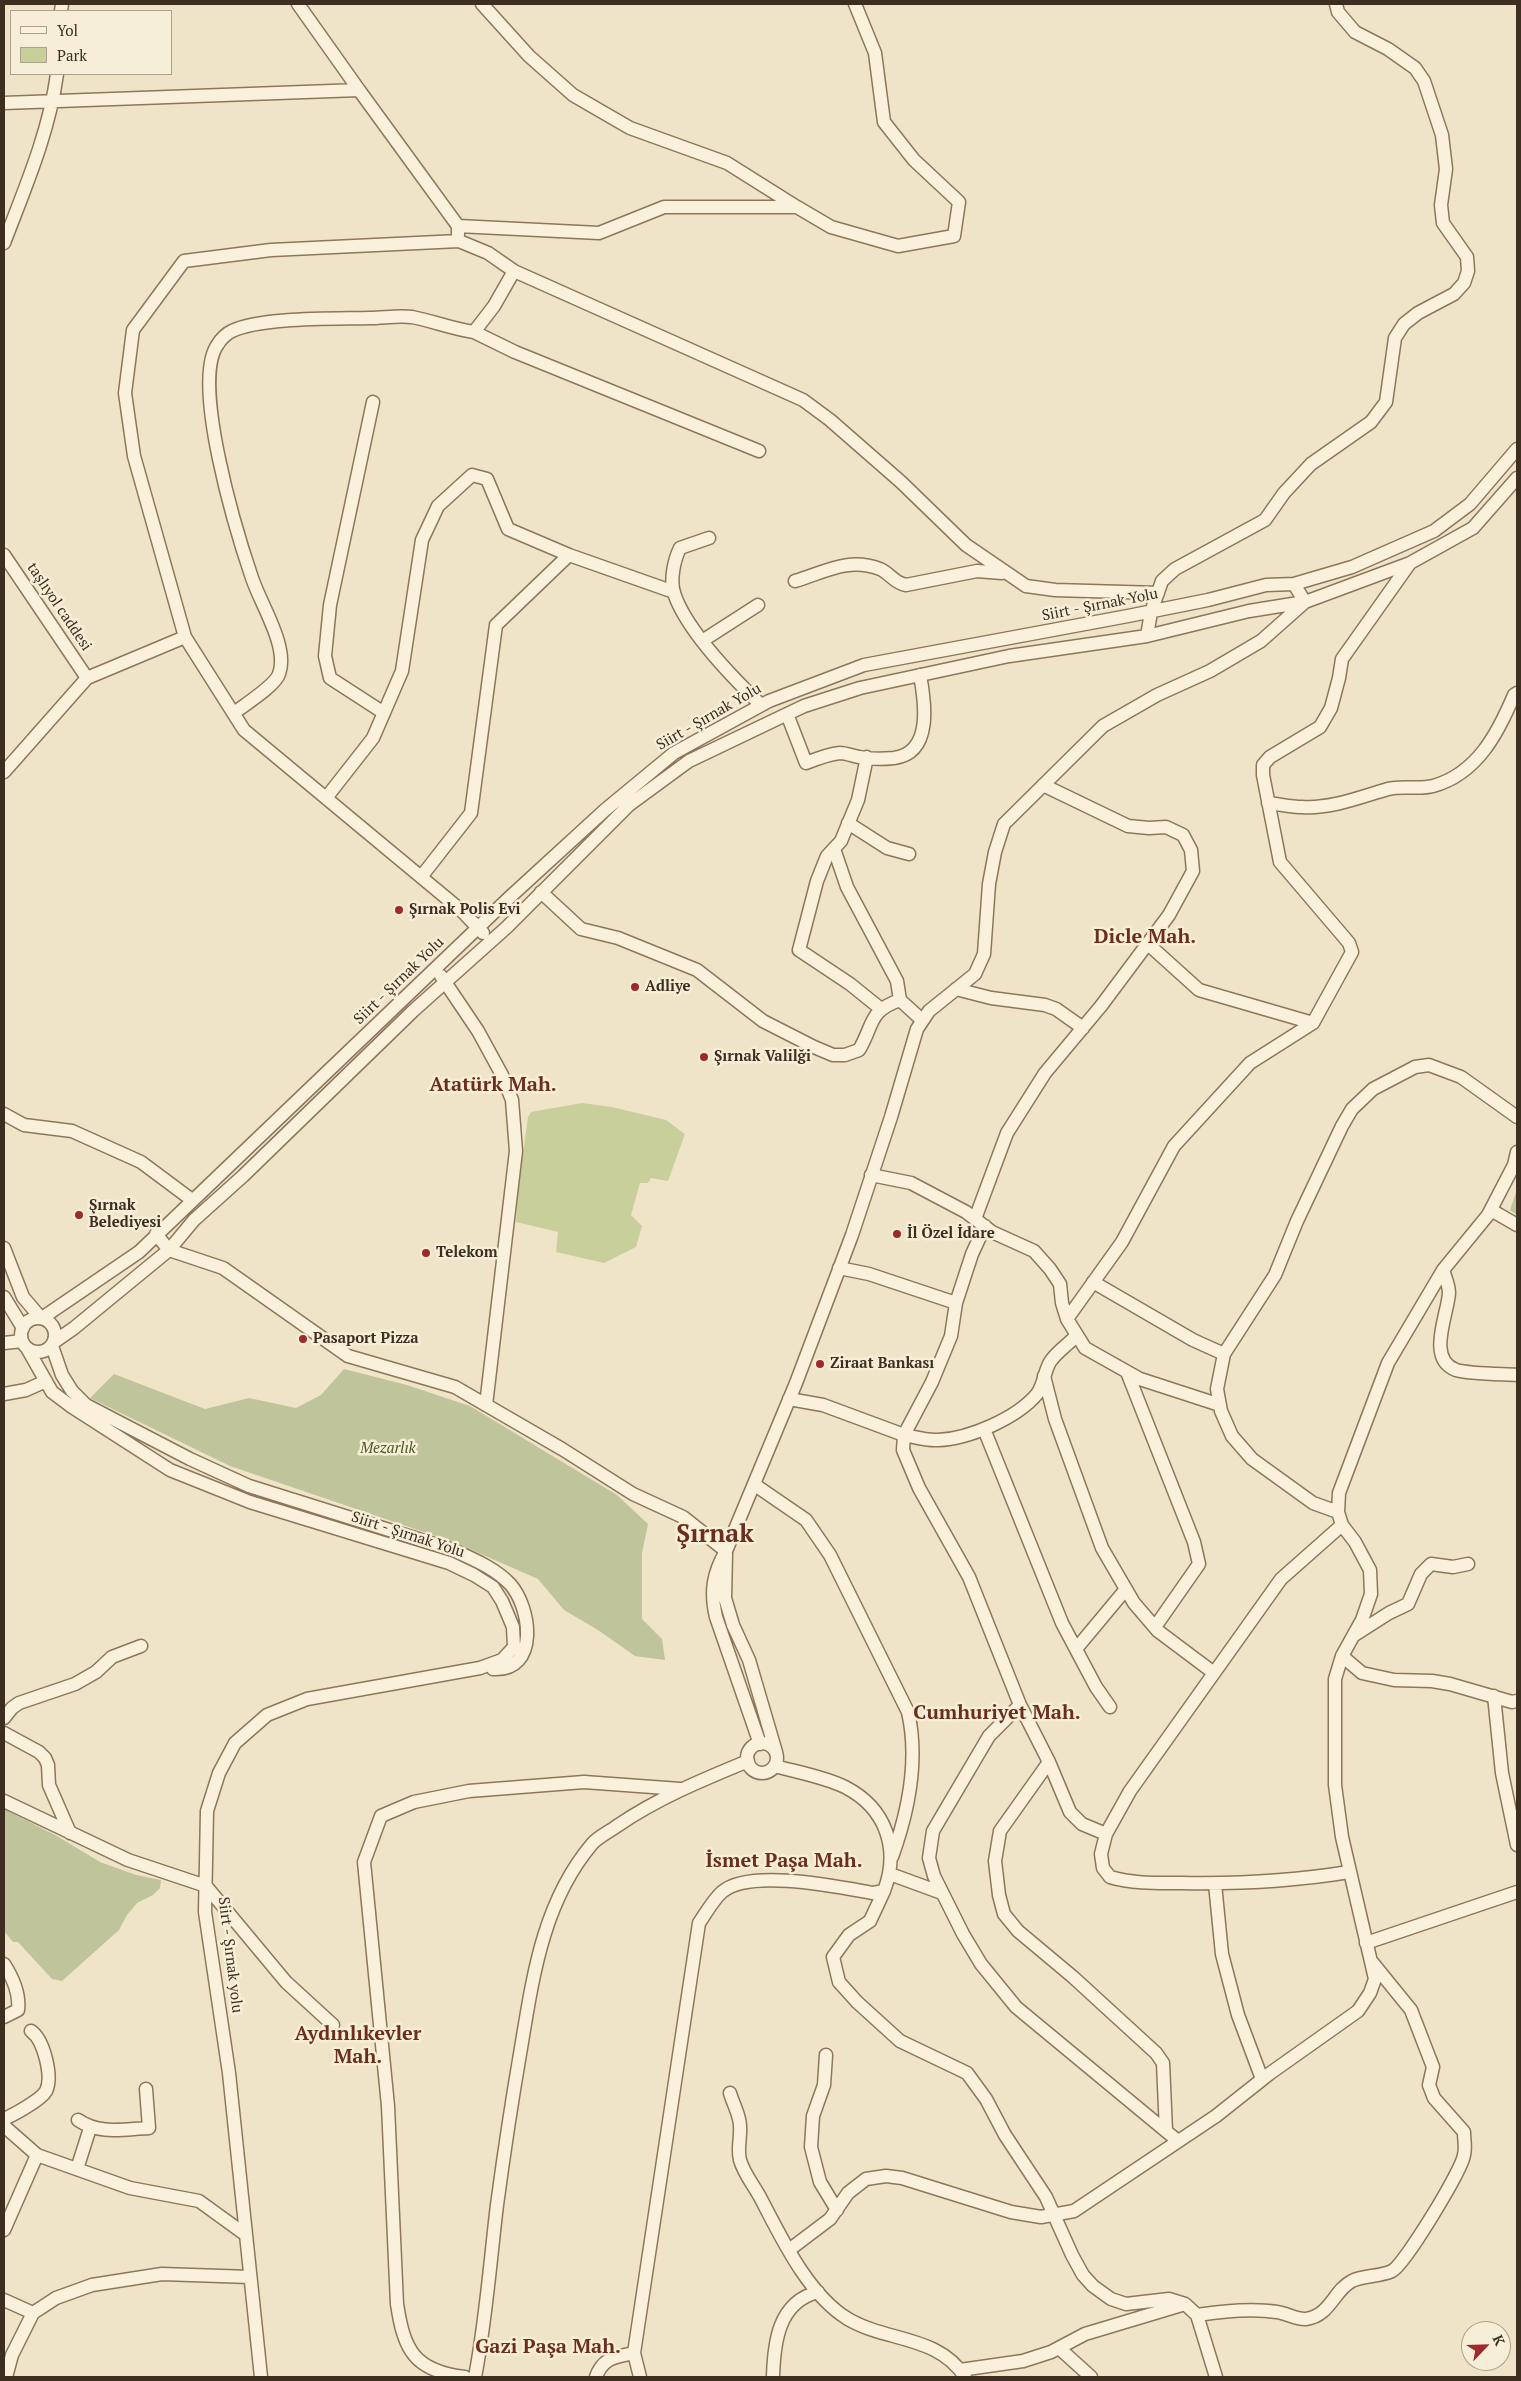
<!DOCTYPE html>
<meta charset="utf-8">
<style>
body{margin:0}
#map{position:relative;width:1521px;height:2381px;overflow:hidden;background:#f0e4c8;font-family:"PT Serif",serif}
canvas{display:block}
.frame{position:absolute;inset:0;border:5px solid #3d2e20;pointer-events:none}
.legend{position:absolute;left:10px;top:10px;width:162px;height:65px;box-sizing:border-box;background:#f7eed8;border:1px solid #ada18e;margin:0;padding:6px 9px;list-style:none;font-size:15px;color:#3d2e20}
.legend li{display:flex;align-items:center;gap:10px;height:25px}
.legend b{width:25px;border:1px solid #ada18e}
.north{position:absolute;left:1461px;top:2321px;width:50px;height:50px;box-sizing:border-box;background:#f7eed8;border:1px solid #ada18e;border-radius:50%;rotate:66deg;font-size:14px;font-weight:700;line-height:20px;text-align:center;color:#3d2e20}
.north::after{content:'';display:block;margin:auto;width:18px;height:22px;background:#9e2a2b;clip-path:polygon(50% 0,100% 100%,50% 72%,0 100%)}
</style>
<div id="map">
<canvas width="1521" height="2381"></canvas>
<div class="frame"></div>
<ul class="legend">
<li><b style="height:6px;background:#faf1dc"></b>Yol</li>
<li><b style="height:14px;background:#c9cf9b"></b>Park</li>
</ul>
<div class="north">K</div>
</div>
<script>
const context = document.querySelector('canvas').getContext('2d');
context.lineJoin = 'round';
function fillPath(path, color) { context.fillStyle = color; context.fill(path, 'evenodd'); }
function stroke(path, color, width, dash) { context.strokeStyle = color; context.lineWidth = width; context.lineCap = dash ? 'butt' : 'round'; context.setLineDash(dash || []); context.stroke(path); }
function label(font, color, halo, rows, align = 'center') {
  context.font = font + ' "PT Serif",serif'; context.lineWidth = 5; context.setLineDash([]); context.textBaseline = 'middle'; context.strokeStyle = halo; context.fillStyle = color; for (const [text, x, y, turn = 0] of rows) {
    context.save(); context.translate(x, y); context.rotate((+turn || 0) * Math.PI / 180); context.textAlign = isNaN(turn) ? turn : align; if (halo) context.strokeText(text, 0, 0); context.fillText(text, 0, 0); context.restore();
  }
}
const green = new Path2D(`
 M582 1103 612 1107 666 1120 685 1134 668 1181 651 1178 648 1183H640L631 1215 642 1226 636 1247 604 1263 556 1252 558 1232 516 1222 518 1190 528 1117 531 1112Z`);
const cemetery = new Path2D(`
 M1517 1189V1215L1510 1210Z
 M344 1369 407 1385 470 1406 617 1495 648 1524 642 1553V1619L662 1639 665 1660 635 1656 598 1630 564 1610 538 1579 456 1543 230 1466 90 1398 114 1374 205 1409 249 1398 296 1408 321 1395Z
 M4 1809 57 1836 100 1862 136 1875 161 1880 160 1888 153 1895 137 1903 127 1915 119 1930 62 1981 52 1979 18 1942H13L4 1931Z`);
const minor = new Path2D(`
 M298 4 359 90
 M482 4 529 56 573 95 630 128 727 163 797 207
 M61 11 62 4
 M4 103 359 90 458 226V235
 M458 226 599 233 664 207H797L831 227 898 246 954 236 959 202 914 160 884 122 875 53 855 4
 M4 243C25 188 49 133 57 74
 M514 271 494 306 474 332 515 352 759 451
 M373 402 330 605 325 656 330 678 384 713
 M709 538 680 548C674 560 670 580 674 593 686 630 733 678 761 705
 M4 555 87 678
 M795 581C825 572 848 557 880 569 891 574 894 583 906 585L977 571 1002 573
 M1147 636 1151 612 1162 581 1175 569 1265 520 1284 493 1311 464 1371 422 1386 402 1395 338 1404 324 1418 313 1454 294 1464 283 1468 271 1467 257 1443 223 1441 205 1446 169 1442 135 1424 81 1415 68 1388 49 1355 32 1338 12 1336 4
 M185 637 244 730 462 911 483 933
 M702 641 758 605
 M234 713C244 705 275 686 279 674 289 647 261 605 252 578 237 534 190 381 218 344 220 340 227 333 232 331 261 317 336 319 370 318 383 318 399 315 412 317 433 321 453 329 474 332
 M787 714 806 763C816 759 829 754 840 753 846 753 853 756 859 757 869 759 884 759 894 758 933 753 925 702 920 675
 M867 757 858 800 841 841 827 856 817 881 799 950 850 984 881 1009
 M4 772 87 678 185 637 134 456 125 393 133 330 184 261 271 250 459 241 488 253 514 271 803 400 830 420 901 482 966 545 1026 586 1055 590 1158 593
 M326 798 373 738 402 671 422 540 438 506 472 475 487 479 508 529 569 555 674 592
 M1268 803C1279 804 1291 807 1302 807 1331 809 1360 797 1388 789 1403 785 1418 790 1433 786 1477 774 1498 733 1514 695L1517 693
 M848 823 887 848 909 854
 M834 849 847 887 897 981 900 1000
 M421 877 471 813 496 625 569 555
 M541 892 581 929 618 938 697 970 763 1021 814 1047 833 1055H845L859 1050C874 1025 868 1011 900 1000L922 1020
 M1148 944 1199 990 1313 1023
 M441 976 478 1031 502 1075 512 1100 516 1151 486 1405
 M956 989 991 998 1045 1005 1056 1009 1083 1028
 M4 1114 24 1125 72 1131 141 1162 192 1200
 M871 1175 911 1183 966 1212 992 1232 1034 1251 1050 1269 1060 1284 1062 1303 1067 1319 1085 1348 1140 1379 1220 1405
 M1491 1210 1517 1225
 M975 1219 1007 1133 1045 1073 1101 1006 1169 915 1193 871 1191 850 1183 835 1166 827 1149 828 1128 826 1043 785
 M156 1234 169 1250 223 1268 348 1356 455 1387 562 1449 633 1494 683 1517 726 1551
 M4 1248 23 1297 40 1317
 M839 1268 869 1274 956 1303
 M1443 1270C1445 1277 1449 1285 1449 1293 1448 1314 1426 1359 1456 1370 1470 1374 1501 1374 1517 1375
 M1093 1282 1193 1340 1224 1354
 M4 1297 23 1328
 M21 1335a17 17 0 1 1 34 0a17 17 0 1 1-34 0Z
 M42 1318 139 1252 510 897 605 810 674 753 769 701 864 665 1128 616 1208 600 1266 585 1294 584 1352 567 1434 531 1470 504 1517 449
 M1067 1319 1122 1242 1174 1146 1250 1063 1313 1023 1352 952 1349 943 1280 862 1263 775V765L1270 757 1320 727 1331 708 1339 678 1342 659 1410 563
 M1077 1335C1069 1344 1056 1352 1050 1362 1044 1372 1044 1385 1037 1394 1017 1418 969 1439 938 1440 927 1441 915 1437 904 1435L903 1450 919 1488 969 1577 1020 1705 1049 1762 1070 1812 1082 1824 1106 1834
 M54 1342 74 1328 169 1250 194 1220 243 1176 413 1011 507 927 629 805 689 761 804 706 860 688 1009 656 1147 636 1249 611 1305 602 1410 563 1473 528 1517 478
 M4 1343 22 1341
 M52 1346 62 1375 72 1391 86 1405 190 1459 249 1486 453 1550C473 1559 495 1568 510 1584 531 1607 540 1672 493 1669
 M27 1348 52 1392 72 1407 170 1470 250 1502 449 1563 474 1575 493 1587 502 1601 513 1627 514 1647 502 1660 480 1668 307 1699 267 1715 235 1743 219 1773 207 1811 205 1912 229 2073 261 2377
 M1127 1372 1194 1542 1199 1564 1155 1627
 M1044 1376 1055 1419 1102 1548 1134 1603 1158 1631 1214 1673
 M4 1394 26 1390 46 1381
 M789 1399 823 1405 904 1435 932 1382 951 1336 956 1303 972 1254 985 1226
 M984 1429 1062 1623 1096 1687 1110 1707
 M755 1485 806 1520 830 1555 908 1712C919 1760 909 1810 892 1857
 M1338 1512 1313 1503 1252 1459 1232 1436 1221 1411 1217 1389 1224 1354 1275 1275 1297 1221 1342 1126 1352 1109 1373 1089 1415 1067 1429 1065 1461 1077 1517 1117
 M1342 1525 1281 1579 1130 1791 1106 1834 1101 1854 1103 1868 1110 1877C1133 1884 1158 1883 1182 1883 1238 1884 1294 1881 1349 1872
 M726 1554 725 1598 733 1625 749 1660 776 1752
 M1353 1636 1389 1613 1408 1604 1421 1574 1431 1564 1453 1567 1468 1564
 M1076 1649 1126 1589
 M1342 1656 1362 1673 1394 1680 1432 1681 1450 1684 1512 1702 1517 1701
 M1494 1696 1502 1773 1517 1845
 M1020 1705 989 1736 933 1831 929 1858 934 1876 963 1934 981 1964 1016 2007 1178 2141
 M4 1718 12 1708 19 1703 75 1684 96 1672 112 1657 141 1646
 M4 1733 39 1752 45 1758 48 1765 49 1785 70 1833
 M747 1758a15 15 0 1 1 30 0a15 15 0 1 1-30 0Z
 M760 1744 716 1617C710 1592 713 1573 726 1551L796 1383 852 1235 891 1117 917 1029 929 1011 975 974 984 954 989 884 995 852 1004 824 1103 726 1157 695 1210 671 1261 641 1305 602 1294 584
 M1049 1762 1000 1831 995 1861 999 1895 1004 1914 1018 1931 1073 1977 1156 2053 1163 2063 1166 2131
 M4 1801 128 1860 206 1886 286 1982 333 2025
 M890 1874 942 1893
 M1215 1884 1222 1954 1238 2015 1262 2079
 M884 1891 870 1921 849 1935 833 1957 839 1982 857 2002 900 2041 967 2073 986 2099 1005 2135 1046 2197 1072 2255 1083 2275 1093 2286 1111 2299 1126 2304 1169 2299 1185 2304
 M1366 1943 1517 1892
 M4 1964C13 1978 20 1994 18 2010L4 2017
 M826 2055 824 2085 813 2116 811 2147 820 2182 837 2210
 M730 2093C733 2104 740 2115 740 2126 741 2137 737 2149 740 2160 744 2174 753 2184 760 2197 781 2237 808 2295 848 2319 887 2342 938 2335 965 2377
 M4 2119C13 2115 41 2100 46 2091 53 2077 44 2040 31 2031
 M78 2120C100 2135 123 2129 149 2128L146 2089
 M4 2126 37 2155 130 2188 199 2201 246 2235
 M77 2169 90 2128
 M4 2230 37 2155
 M789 2250 830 2219 848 2193 866 2179 886 2176 902 2178 1011 2212 1041 2217 1074 2211 1216 2116 1269 2074 1358 2011 1370 1993 1375 1979 1342 1837 1335 1785V1679L1342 1656 1362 1620 1371 1594 1370 1570 1355 1542 1342 1525 1338 1512 1339 1493 1388 1363 1443 1270 1488 1215 1514 1165 1517 1152
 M4 2300 33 2313 12 2355 6 2377
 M33 2313 56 2298 92 2285 162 2274 250 2277
 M1197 2315C1223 2311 1251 2308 1277 2312 1286 2313 1297 2320 1306 2319 1330 2316 1334 2290 1352 2281 1363 2275 1380 2277 1392 2271 1405 2264 1462 2170 1464 2155 1466 2148 1464 2140 1464 2132L1434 2098 1429 2085 1433 2067 1411 2010 1372 1962
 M1059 2348 1091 2377
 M960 2370 1023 2361 1051 2352 1085 2334 1185 2304 1197 2315 1216 2377
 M465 2377C414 2371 404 2350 397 2304L388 2106 364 1862 381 1816 414 1802 469 1791 584 1782 680 1789
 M475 2377C486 2320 490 2263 497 2205 504 2153 512 2100 521 2048 533 1976 543 1902 592 1844 598 1837 609 1832 617 1826 658 1798 702 1780 748 1761
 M596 2377C603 2357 616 2357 634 2353
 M640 2377 634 2353 699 1923C706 1913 713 1900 722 1892 749 1868 839 1887 873 1893L884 1891C900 1849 886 1808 845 1787 825 1777 797 1772 775 1766
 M773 2377C774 2343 778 2302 818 2292`);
const markers = [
 [399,910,5,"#9e2a2b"],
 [635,987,5,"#9e2a2b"],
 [704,1057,5,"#9e2a2b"],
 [79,1215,5,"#9e2a2b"],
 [897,1234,5,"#9e2a2b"],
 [426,1253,5,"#9e2a2b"],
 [303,1339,5,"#9e2a2b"],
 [820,1364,5,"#9e2a2b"]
];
const streetNames = [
 ["Siirt - Şırnak Yolu",1100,605,-11],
 ["taşlıyol caddesi",59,607,56],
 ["Siirt - Şırnak Yolu",709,717,-30],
 ["Siirt - Şırnak Yolu",399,981,-44],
 ["Siirt - Şırnak Yolu",408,1535,18],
 ["Siirt - Şırnak yolu",230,1955,83]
];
const poiNames = [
 ["Şırnak Polis Evi",409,910],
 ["Adliye",645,987],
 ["Şırnak Valilği",714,1057],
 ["Şırnak",89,1206],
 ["Belediyesi",89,1223],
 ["İl Özel İdare",907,1234],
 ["Telekom",436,1253],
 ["Pasaport Pizza",313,1339],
 ["Ziraat Bankası",830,1364]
];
const parkNames = [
 ["Mezarlık",388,1449]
];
const districtNames = [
 ["Dicle Mah.",1145,937],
 ["Atatürk Mah.",493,1085],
 ["Cumhuriyet Mah.",997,1713],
 ["İsmet Paşa Mah.",784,1861],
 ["Aydınlıkevler",358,2034],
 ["Mah.",358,2057],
 ["Gazi Paşa Mah.",548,2347]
];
const townNames = [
 ["Şırnak",715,1535]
];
fillPath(green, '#c9cf9b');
fillPath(cemetery, '#bfc49a');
stroke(minor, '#8d765c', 15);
stroke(minor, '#faf1dc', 12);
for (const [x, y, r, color] of markers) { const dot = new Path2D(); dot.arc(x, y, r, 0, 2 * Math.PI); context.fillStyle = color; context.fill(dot); stroke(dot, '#f7eed8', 2); }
label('15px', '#3d2e20', '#f7eed8', streetNames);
label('bold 15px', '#3d2e20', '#f7eed8', poiNames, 'left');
label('italic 15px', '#4d5a26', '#f7eed8', parkNames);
label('bold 20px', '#6b2e1e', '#f7eed8', districtNames);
label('bold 25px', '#6b2e1e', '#f7eed8', townNames);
</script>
